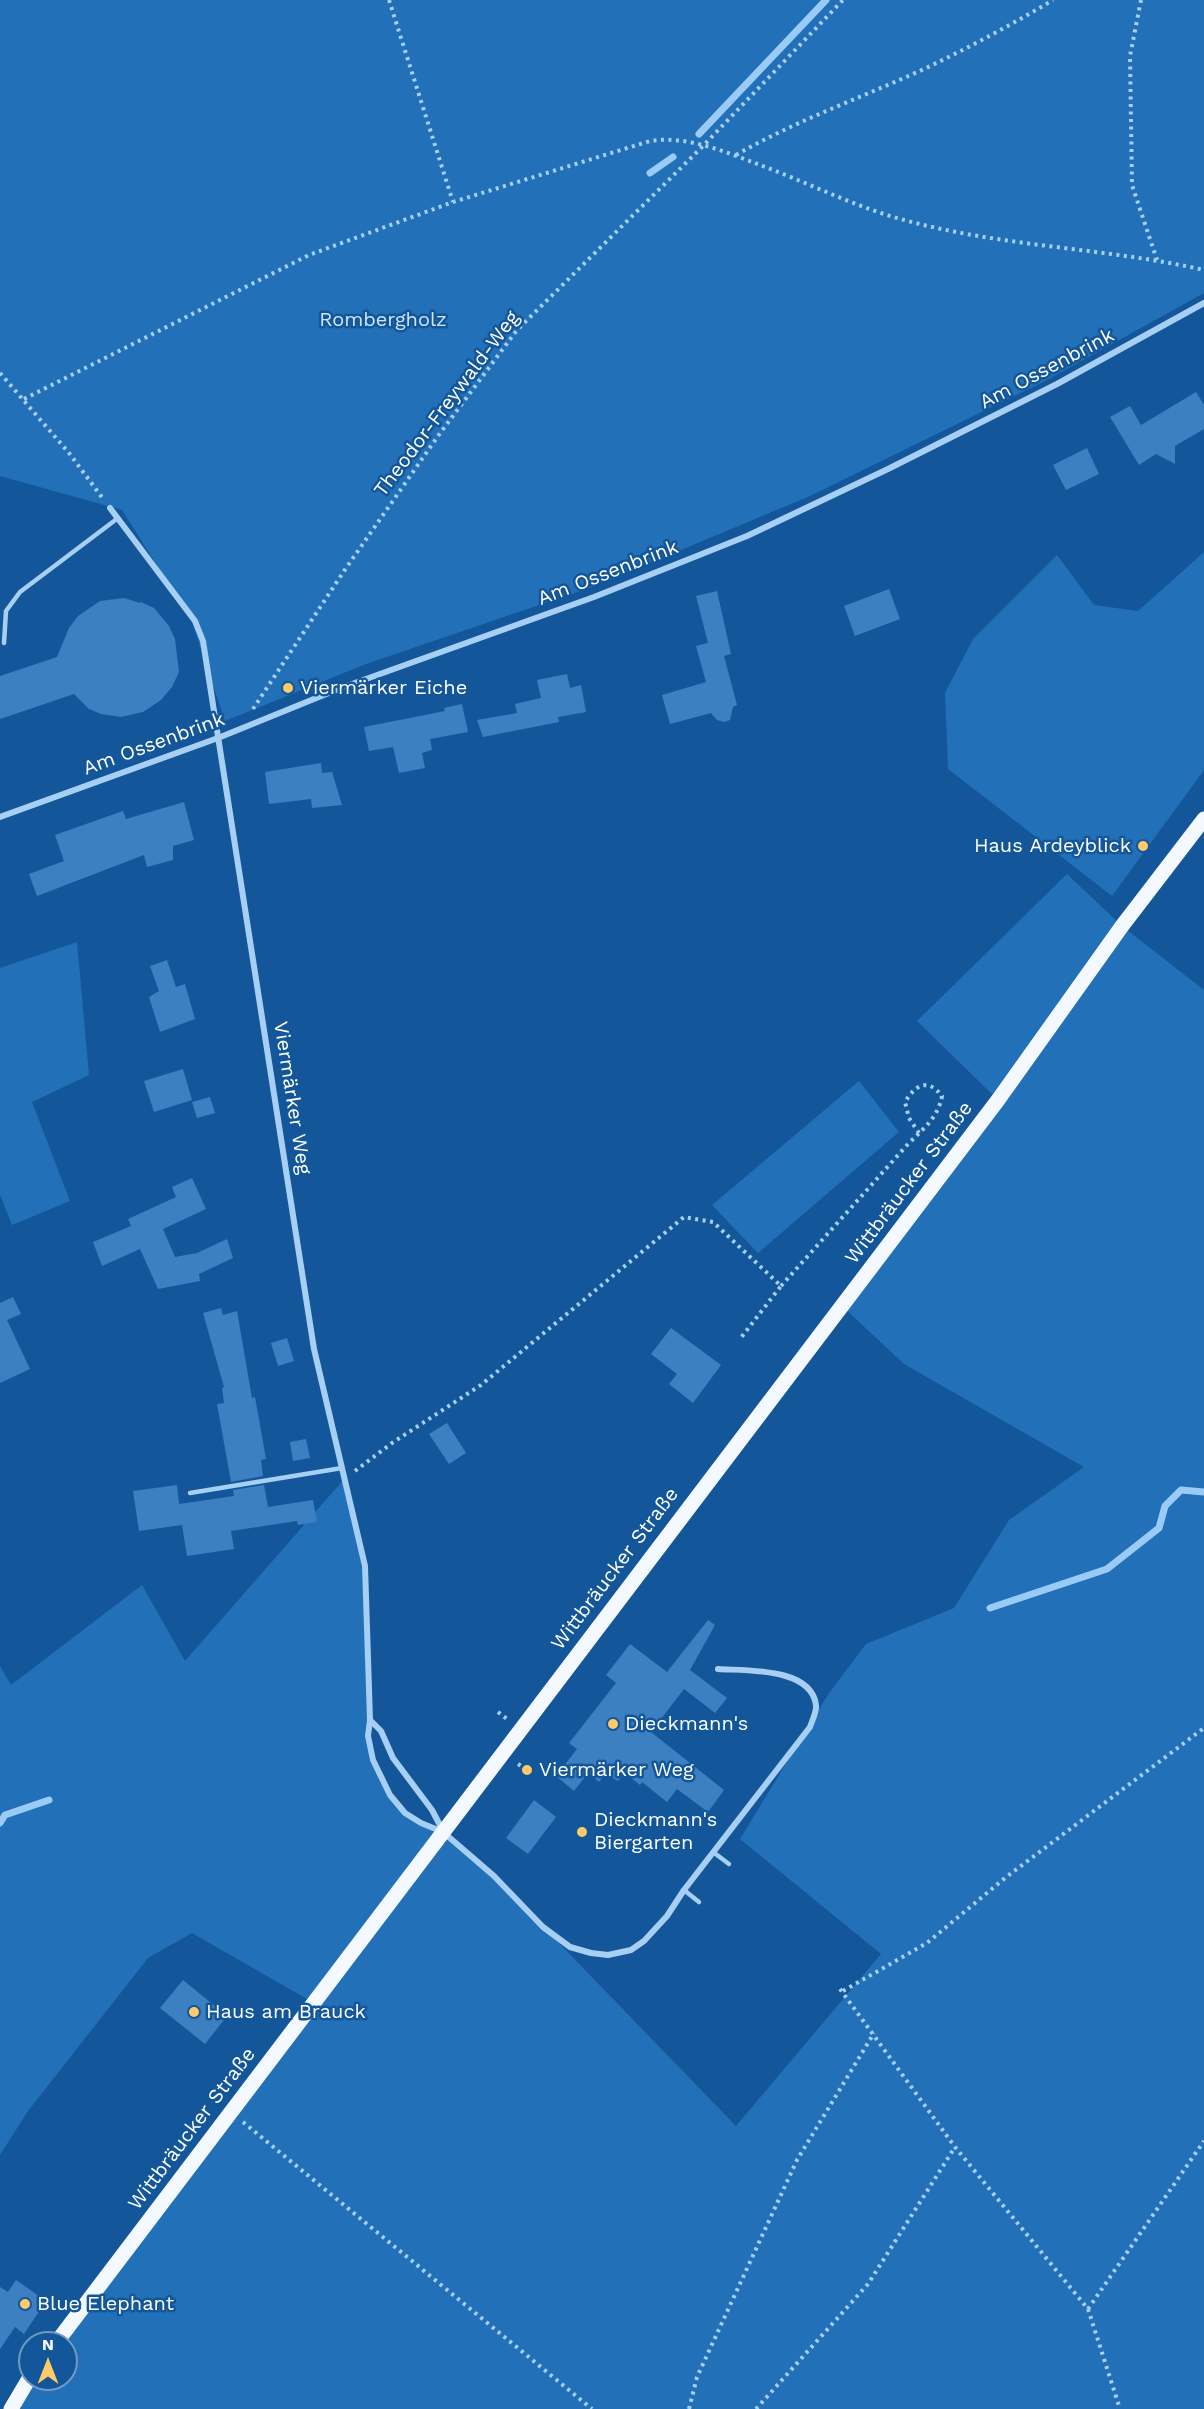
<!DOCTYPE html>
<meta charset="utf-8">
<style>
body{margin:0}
#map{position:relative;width:1204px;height:2409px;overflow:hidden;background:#13579a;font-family:"Work Sans",sans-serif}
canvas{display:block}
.north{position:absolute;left:18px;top:2331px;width:60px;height:60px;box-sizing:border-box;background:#13579a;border:2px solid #719ac2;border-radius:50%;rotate:0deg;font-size:16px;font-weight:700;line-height:24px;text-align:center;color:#fff}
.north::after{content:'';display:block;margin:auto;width:21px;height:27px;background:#ffca6a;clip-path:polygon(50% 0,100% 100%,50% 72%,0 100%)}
</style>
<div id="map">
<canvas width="1204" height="2409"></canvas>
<div class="north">N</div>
</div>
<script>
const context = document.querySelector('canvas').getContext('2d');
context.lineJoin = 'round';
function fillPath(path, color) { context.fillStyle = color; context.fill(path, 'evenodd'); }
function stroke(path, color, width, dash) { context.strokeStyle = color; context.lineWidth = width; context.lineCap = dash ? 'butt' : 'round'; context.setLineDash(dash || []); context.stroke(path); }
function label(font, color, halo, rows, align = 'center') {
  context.font = font + ' "Work Sans",sans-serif'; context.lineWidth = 5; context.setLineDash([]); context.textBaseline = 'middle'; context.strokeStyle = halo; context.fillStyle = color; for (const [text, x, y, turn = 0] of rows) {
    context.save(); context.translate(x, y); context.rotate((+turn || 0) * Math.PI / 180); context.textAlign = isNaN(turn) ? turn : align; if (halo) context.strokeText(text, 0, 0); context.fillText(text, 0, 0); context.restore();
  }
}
const green = new Path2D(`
 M0 0H1204V293L1047 380 810 496 595 586 366 664 225 721 191 619 122 510 0 476Z
 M1204 552V770L1112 896 948 769 945 693 973 639 1057 555 1094 605 1138 611Z
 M1067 874 1122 926 1204 990V2409H11L30 2379H66V2343H56L314 2003 192 1933 148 1958 28 2111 0 2155V1666L11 1685 142 1585 185 1661 345 1478 365 1566 368 1736 373 1760 390 1795 405 1813 443 1832 494 1876 736 2126 881 1954 740 1839 829 1693 866 1644 954 1608 1009 1520 1084 1467 904 1364 842 1306 998 1100 917 1021Z
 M77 942 89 1075 32 1102 70 1201 12 1225 0 1195V968Z
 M859 1081 899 1132 758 1253 712 1205Z`);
const stream = new Path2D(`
 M699 134 826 0
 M650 173 673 157
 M990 1608 1107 1569 1159 1528 1165 1506 1181 1490 1204 1492
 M0 1823 5 1815 49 1800`);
const building = new Path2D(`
 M1196 392 1204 405V429L1175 446V464L1156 454 1139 465 1110 417 1130 406 1141 425Z
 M1087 448 1099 474 1066 490 1053 465Z
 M889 589 900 619 855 636 844 606Z
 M717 591 731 654 724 656 737 705 733 707 730 720 724 722 717 720 711 713 670 724 662 695 706 682 696 646 708 643 696 596Z
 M124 598 140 603 141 602 154 608 169 626 175 639 179 672 172 687 161 700 143 712 121 717 101 714 89 709 74 694 0 719V676L57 657 69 628 78 616 100 601Z
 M567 674 570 688 581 685 586 712 558 717 559 722 483 737 477 720 517 713 515 704 541 698 537 680Z
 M462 704 468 732 430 739 432 750 422 753 425 768 399 773 393 747 369 751 364 727 445 711 444 708Z
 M321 763 322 773 332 772 342 805 312 808 311 799 269 804 265 772Z
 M184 802 194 840 173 846V860L147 867 144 855 37 896 29 874 64 861 55 835 123 811 126 819Z
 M167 960 176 987 185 984 195 1019 160 1032 149 997 159 991 150 966Z
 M183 1069 192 1100 154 1112 144 1081Z
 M210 1097 215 1113 197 1118 192 1102Z
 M192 1178 206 1209 163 1229 175 1257 197 1253 227 1239 233 1258 199 1274 200 1281 158 1289 140 1249 102 1266 93 1242 131 1226 128 1219 176 1197 172 1187Z
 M13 1297 21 1314 7 1320 30 1369 0 1383V1303Z
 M221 1308 223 1315 237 1311 252 1398 255 1397 266 1459 261 1460 263 1476 231 1482 217 1404 224 1403 222 1388 224 1387 203 1313Z
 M671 1328 721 1365 693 1403 669 1384 677 1374 651 1354Z
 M287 1338 294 1361 278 1366 271 1343Z
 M447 1423 466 1453 449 1464 429 1434Z
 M306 1439 310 1458 293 1461 290 1442Z
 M177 1485 179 1504 234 1496 233 1490 264 1485 268 1507 313 1500 317 1522 298 1525 297 1521 231 1531 234 1549 187 1556 182 1525 139 1531 133 1491Z
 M708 1620 715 1625 690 1670 727 1698 715 1713 684 1689 651 1732 724 1790 708 1812 677 1789 667 1802 642 1782 640 1785 625 1773 618 1781 605 1774 599 1782 588 1773 574 1791 556 1776 577 1749 569 1743 616 1683 606 1675 630 1644 667 1672Z
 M534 1800 556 1817 528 1854 506 1838Z
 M183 1980 227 2016 205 2044 160 2008Z
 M16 2280 46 2301 24 2334 15 2327 0 2349V2287L8 2292Z`);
const path = new Path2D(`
 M389 0 453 202
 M1141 0 1130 56 1132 185 1157 260
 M736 155C797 120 861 98 924 69 968 48 1011 25 1053 0
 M0 373 69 453 104 500
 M24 399 309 255 453 202 650 141C686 135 726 152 760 165 809 183 857 208 908 221 1005 247 1107 248 1204 270
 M253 709 344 571 438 436 517 330 703 146 843 0
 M781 1286 908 1144C923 1129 938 1118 942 1096 928 1078 916 1084 905 1102L909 1118 919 1133
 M355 1471 392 1443 481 1385 684 1217 713 1222 781 1286 740 1339
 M498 1712 507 1719
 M518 1764 527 1770
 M840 1989 955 2147 1088 2309 1120 2409
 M843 1991 927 1943 1005 1878 1204 1728
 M243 2122 592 2409
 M1088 2309 1204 2141
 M689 2409 697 2377 797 2160 874 2033
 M756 2409 868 2284 955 2147`);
const lane = new Path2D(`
 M4 643 6 611 20 592 118 518
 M190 1493 342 1468
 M713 1852 729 1864
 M684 1890 699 1902`);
const street = new Path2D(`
 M110 508 195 621 203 641 314 1349 365 1566 370 1720 368 1736 373 1760 390 1795 405 1813 421 1823 443 1832 494 1876 543 1927 570 1947 591 1953 608 1955 631 1950 644 1941 667 1916 684 1890 810 1727C812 1721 817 1711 816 1705 811 1667 746 1671 718 1669
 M0 817 218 738 341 688 594 597 747 536 888 469 1057 384 1204 303
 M370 1720 381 1731 393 1758 432 1810 443 1831`);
const primary = new Path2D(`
 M56 2343 998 1100 1122 926 1204 819
 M11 2409 30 2377`);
const markers = [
 [288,688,6,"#ffca6a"],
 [1143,846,6,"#ffca6a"],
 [613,1724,6,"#ffca6a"],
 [527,1770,6,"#ffca6a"],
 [582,1832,6,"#ffca6a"],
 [194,2012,6,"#ffca6a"],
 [25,2304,6,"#ffca6a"]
];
const parkNames = [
 ["Rombergholz",383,320]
];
const streetNames = [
 ["Am Ossenbrink",1047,369,-28],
 ["Theodor-Freywald-Weg",447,404,-53],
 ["Am Ossenbrink",608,573,-21],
 ["Am Ossenbrink",154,744,-20],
 ["Viermärker Weg",292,1098,81],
 ["Wittbräucker Straße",909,1183,-53],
 ["Wittbräucker Straße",615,1569,-53],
 ["Wittbräucker Straße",192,2129,-53]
];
const poiNames = [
 ["Viermärker Eiche",300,688],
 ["Haus Ardeyblick",1131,846,"right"],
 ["Dieckmann's",625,1724],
 ["Viermärker Weg",539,1770],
 ["Dieckmann's",594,1820],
 ["Biergarten",594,1843],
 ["Haus am Brauck",206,2012],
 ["Blue Elephant",37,2304]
];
fillPath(green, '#2270b7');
stroke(stream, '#99cbf6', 7);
fillPath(building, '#3c80c1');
stroke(path, '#a7cff3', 4, [3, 4.5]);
stroke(lane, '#a7cff3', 4.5);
stroke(street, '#a7cff3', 6);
stroke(primary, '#f4f9ff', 15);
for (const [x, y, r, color] of markers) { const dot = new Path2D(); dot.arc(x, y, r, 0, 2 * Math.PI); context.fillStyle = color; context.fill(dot); stroke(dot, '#13579a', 2); }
label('20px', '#cfe7fd', '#13579a', parkNames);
label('20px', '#fff', '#13579a', streetNames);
label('20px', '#fff', '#13579a', poiNames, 'left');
</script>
